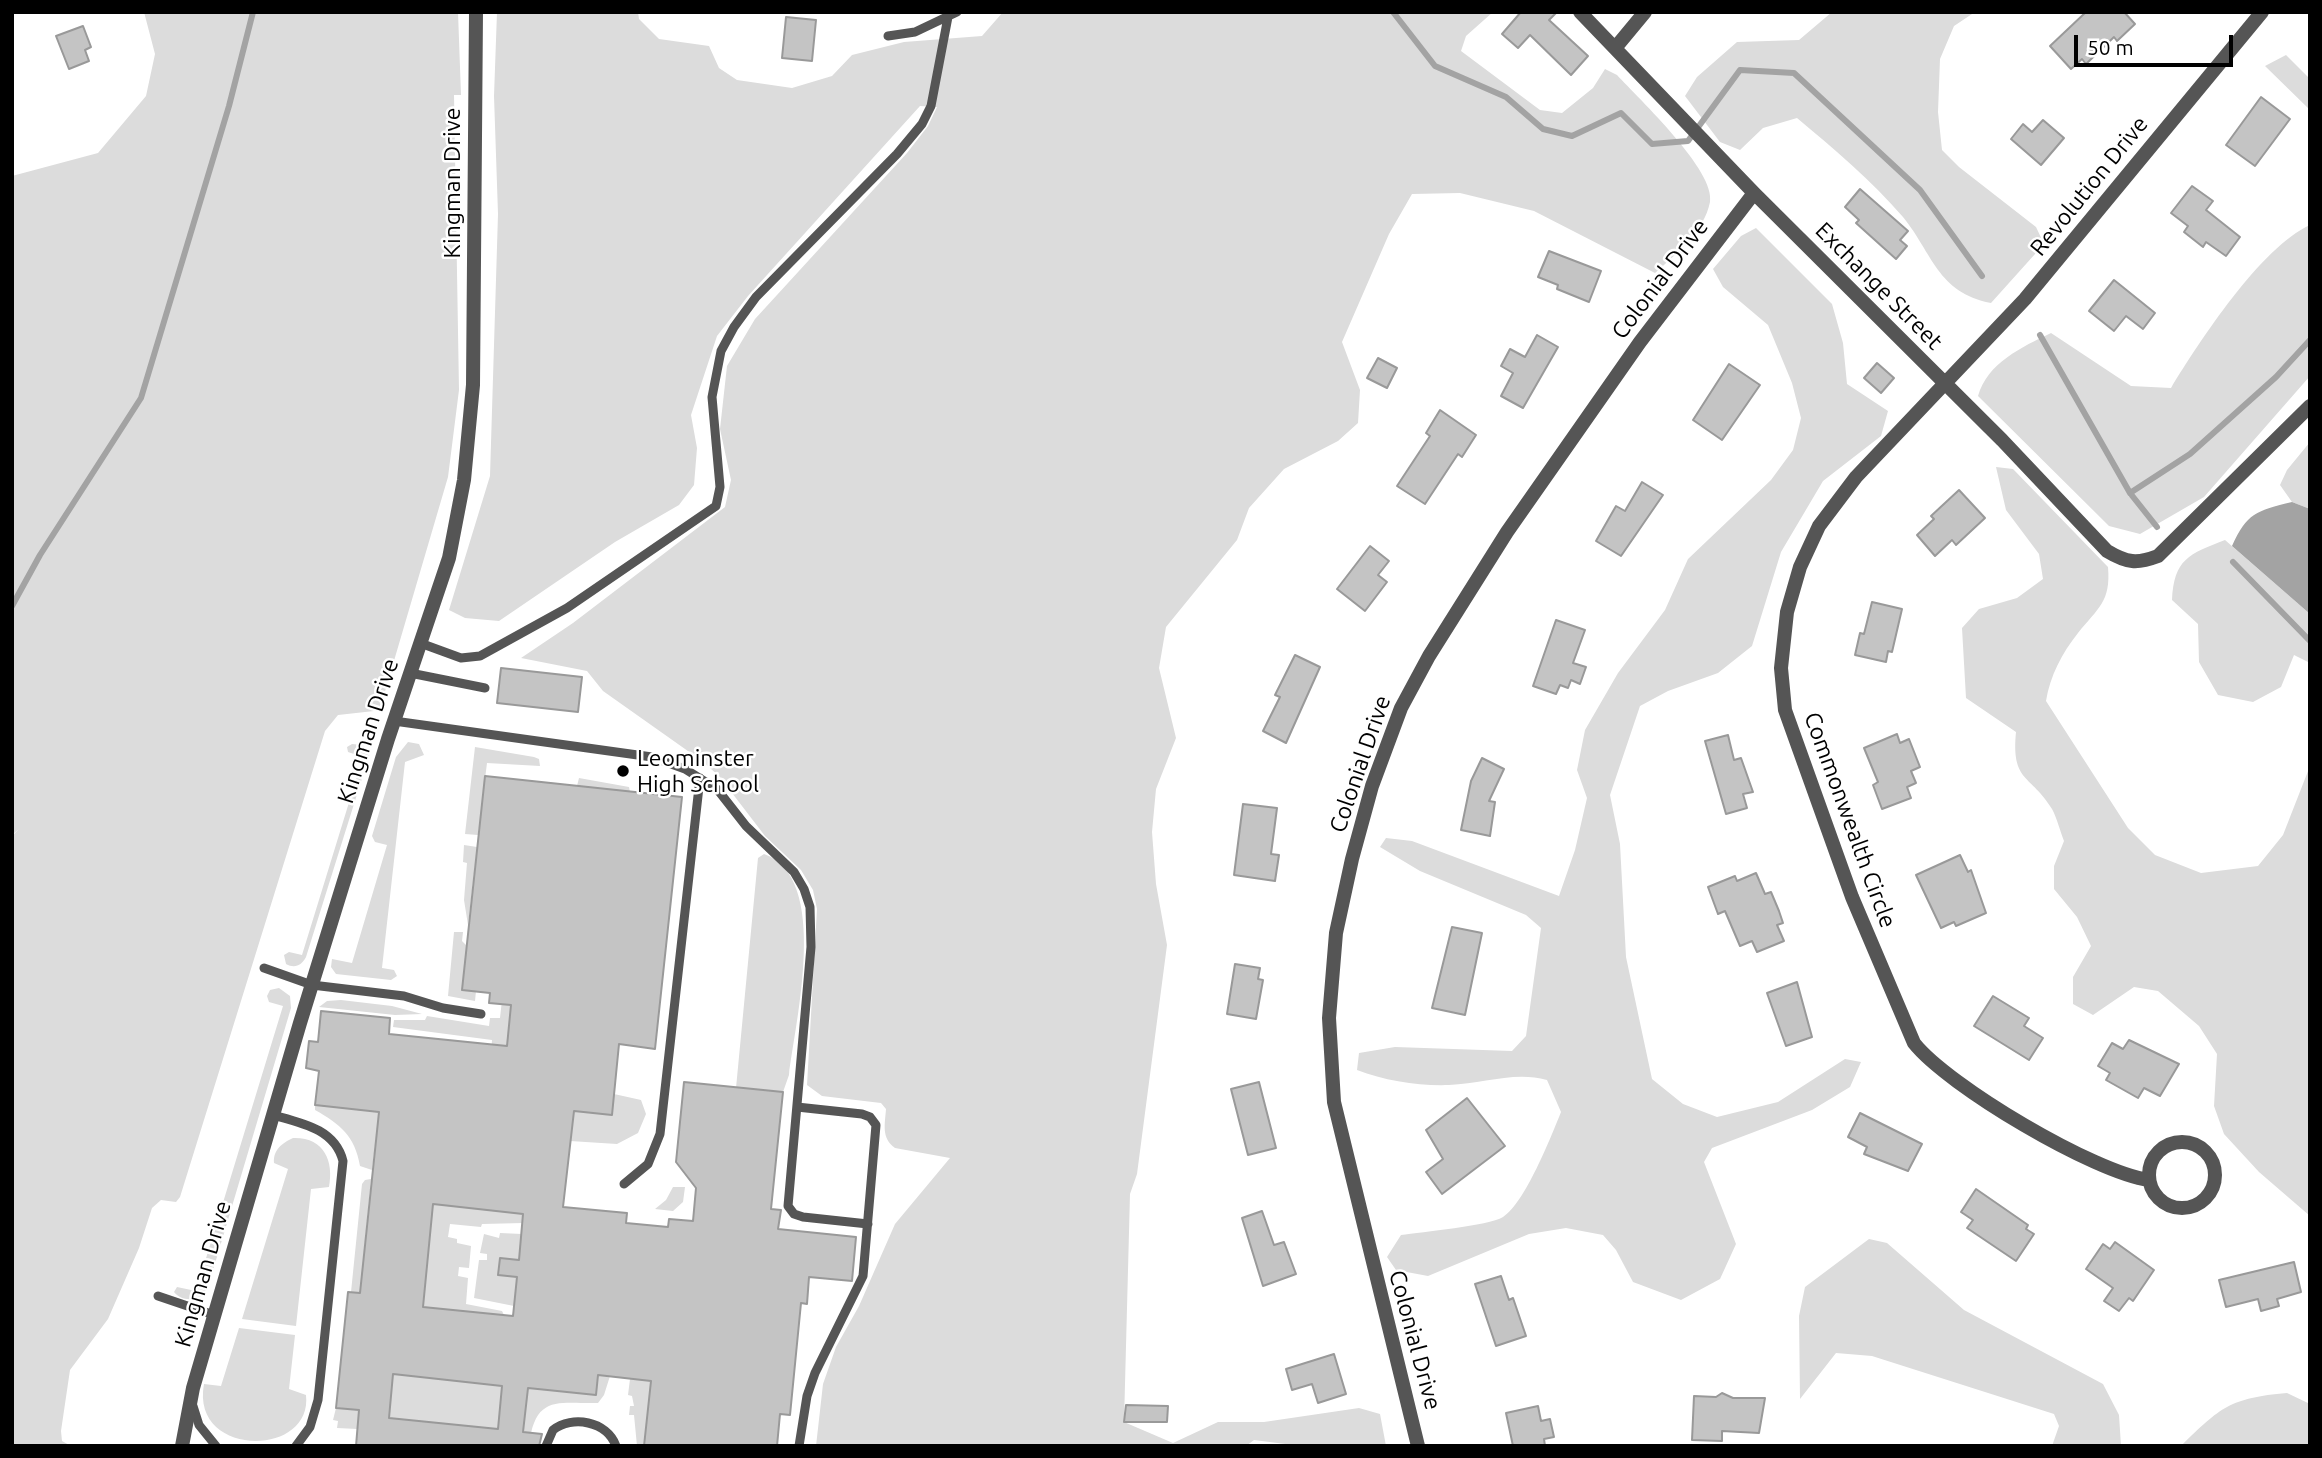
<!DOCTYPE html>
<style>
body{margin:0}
#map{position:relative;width:2322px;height:1458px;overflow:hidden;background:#fff;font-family:Ubuntu,sans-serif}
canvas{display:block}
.frame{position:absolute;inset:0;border:14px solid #000;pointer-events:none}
.scale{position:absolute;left:2074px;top:35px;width:159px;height:32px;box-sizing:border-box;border:4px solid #000;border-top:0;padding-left:9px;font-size:21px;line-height:24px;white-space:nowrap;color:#000;-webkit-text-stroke:5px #fff;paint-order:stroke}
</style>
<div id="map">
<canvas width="2322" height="1458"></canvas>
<div class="frame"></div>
<div class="scale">50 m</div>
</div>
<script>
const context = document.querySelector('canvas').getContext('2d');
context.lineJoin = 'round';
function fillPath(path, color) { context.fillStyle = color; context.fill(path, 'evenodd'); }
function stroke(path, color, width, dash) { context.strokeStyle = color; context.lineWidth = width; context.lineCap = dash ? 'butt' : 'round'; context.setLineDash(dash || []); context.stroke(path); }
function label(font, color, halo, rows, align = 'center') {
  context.font = font + ' Ubuntu,sans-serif'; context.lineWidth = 5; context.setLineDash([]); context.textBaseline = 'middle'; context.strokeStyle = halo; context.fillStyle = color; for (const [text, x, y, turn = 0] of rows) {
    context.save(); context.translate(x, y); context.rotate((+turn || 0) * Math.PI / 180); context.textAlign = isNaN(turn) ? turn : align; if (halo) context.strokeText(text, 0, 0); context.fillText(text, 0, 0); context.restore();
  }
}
const green = new Path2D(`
 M144 12H458L461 95H454L459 390 448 477 381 705 374 711 338 715 325 731 180 1197 176 1202 161 1200 152 1208 139 1248 108 1319 70 1370 61 1431 62 1441 71 1446H12V836L19 829 12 835V176L98 153 146 96 155 54Z
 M497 12H638L639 19 659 39 709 46 719 68 737 80 792 88 832 76 852 55 904 42 982 36 1003 12H1493L1466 36 1461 51 1540 110 1562 113 1593 88 1605 69 1617 75C1639 99 1716 171 1710 202 1704 232 1676 254 1655 273L1534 211 1460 193 1412 194 1389 234 1342 342 1360 390 1358 423 1338 441 1284 469 1249 508 1237 540 1166 627 1159 668 1176 738 1156 789 1152 832 1156 884 1167 945 1137 1174 1130 1194 1124 1422 1173 1443 1218 1422H1264L1359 1408 1380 1414 1386 1446H1301L1254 1440 1246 1446H816L823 1384 836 1347 859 1306 895 1224 950 1158 895 1148C881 1138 885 1124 886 1109L881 1103 822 1096 807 1085 817 909 813 890 801 870 765 836 719 776 702 761 603 691 587 671 521 658 573 623 725 507 731 480 720 429 727 366 755 319 907 153 928 126 937 107 920 106 748 296 717 336 691 415 697 448 694 485 679 505 615 542 499 621 465 618 449 610 490 476 498 214 494 96Z
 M1832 12H1975L1954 26 1940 59 1938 112 1942 150 1959 167 2036 227 2044 244 1991 303C1937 292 1933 254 1903 217 1872 181 1833 148 1797 118L1763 128 1740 150 1720 142 1685 96 1697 77 1737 42 1799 40Z
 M2286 55 2310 79V110L2265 66Z
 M2310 225V376L2204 497 2140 534 2109 526 1978 396C1987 363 2022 347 2051 333L2131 386 2171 388C2199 342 2261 247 2310 225Z
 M1756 228 1832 304 1843 343 1847 384 1888 411 1881 436 1823 481 1781 552 1752 646 1718 673 1668 691 1640 706 1610 795 1620 844 1626 957 1652 1079 1683 1104 1717 1117 1778 1102 1845 1059 1861 1062 1850 1087 1812 1110 1712 1148 1704 1162 1736 1244 1720 1279 1681 1300 1633 1282 1616 1250 1603 1235 1566 1228 1529 1234 1428 1276 1396 1270 1387 1257 1401 1235C1422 1232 1488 1226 1503 1217 1525 1203 1551 1137 1561 1112L1547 1080C1514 1071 1483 1084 1449 1085 1419 1086 1385 1081 1357 1070L1359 1053 1395 1047 1512 1051 1526 1036 1541 928 1526 915 1420 871 1380 847 1386 838 1412 841 1559 896 1575 850 1587 798 1577 770 1585 730 1618 673 1665 610 1688 559 1771 480 1793 450 1801 418 1792 383 1768 325 1723 287 1713 269 1741 236Z
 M2310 442V509L2292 502 2280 485 2287 470Z
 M1996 467 2013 469 2108 567C2111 602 2098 608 2078 633 2062 653 2050 676 2046 701L2128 828 2155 855 2201 873 2258 866 2283 835 2310 766V1216L2259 1172 2224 1134 2214 1106 2217 1054 2199 1026 2158 991 2134 987 2093 1015 2073 1004V977L2091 946 2077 917 2054 889V866L2064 841C2060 831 2057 818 2052 809 2031 774 2011 783 2016 732L1966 698 1962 628 1979 609 2017 598 2043 579 2039 554 2006 510Z
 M2225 540 2310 614V663L2294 655 2281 687 2253 702 2218 695 2199 662 2198 624 2172 600C2174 559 2189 554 2225 540Z
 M408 742 419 744 424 755 405 762 382 968 394 970 397 976 391 980 336 974 331 967 332 959 352 963 387 845 375 842 372 836 396 757Z
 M352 744 363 745 370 753 306 957C302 965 295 969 286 964L284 955 289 952 302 955 363 757 348 752 347 747Z
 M475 747 534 757 539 759 540 766 487 763 478 835 465 834Z
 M579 778 629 787 630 792 577 786Z
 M464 845 477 847 468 925 464 900 467 863 463 862Z
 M764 854C831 877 795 1023 789 1075L783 1092 736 1088 758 858Z
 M454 932H463L462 941 467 946 462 989 476 991 475 1001 448 996Z
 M279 988 290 996 291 1008 208 1287 201 1297C192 1300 181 1301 174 1292L177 1287 196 1291 283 1006 269 1002 267 996 270 990Z
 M503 991 517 992 506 1056 491 1054 492 1040 393 1027 394 1020H425L427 1016 489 1026 490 1018H500Z
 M341 1000 392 1006 422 1014 395 1015 319 1007 327 1001Z
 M614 1094 641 1100 646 1114 638 1133 617 1144 570 1141 574 1111 612 1115Z
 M315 1105 379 1112 372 1170 360 1166C355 1136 340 1124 315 1110Z
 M293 1138C324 1137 334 1161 329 1187L311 1189 296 1326 242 1319 288 1169 274 1163C273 1150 282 1143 293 1138Z
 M371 1179 360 1293 351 1292 362 1184 365 1180Z
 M673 1187H685L683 1202 673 1211 655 1209 666 1200Z
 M433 1204 524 1214 523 1223 482 1224 481 1227 450 1224 448 1237 457 1239V1243L471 1246 469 1268 459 1267 458 1276 468 1278 466 1304 502 1311 504 1315 423 1307Z
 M500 1233 522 1234 519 1260 500 1259 498 1275 517 1277 514 1306 474 1298 479 1260H487V1254L480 1253 484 1234 499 1238Z
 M1869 1239 1887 1243 1964 1310 2103 1384 2119 1415 2121 1446H2052L2059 1426 2054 1414 1872 1356 1836 1353 1800 1399 1799 1316 1805 1287Z
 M239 1328 295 1335 289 1389 306 1395C313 1458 190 1458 204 1384L221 1386Z
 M393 1374 502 1386 498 1429 389 1418Z
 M598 1375 610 1376 604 1395 598 1403C558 1404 535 1394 529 1446H522L528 1388 596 1395Z
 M630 1379 651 1381 644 1446H637L634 1415H629L630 1406H634L632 1396 628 1395Z
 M376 1381 359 1415 357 1429 337 1428 338 1421 333 1420 336 1408 347 1409Z
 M2287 1393 2310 1404V1446H2181C2221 1407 2230 1398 2287 1393Z`);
const water = new Path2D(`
 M2292 502 2310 509V614L2232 546C2247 513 2256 511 2292 502Z`);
const stream = new Path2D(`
 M1393 12 1435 66 1506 97 1543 129 1572 136 1621 113 1652 144 1688 141 1740 70 1794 73 1920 190 1982 276
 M2040 335 2130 493 2157 527
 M2130 493 2190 454 2276 377 2310 340
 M2233 562 2310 641
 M12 606 40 555 141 398 229 106 253 12`);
const building = new Path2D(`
 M1521 12H1557L1549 20 1588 56 1571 75 1530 35 1518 48 1502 34Z
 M2086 12H2124L2135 24 2117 41 2114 37 2086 64 2082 59 2071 69 2050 46Z
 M786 17 816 20 812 61 782 58Z
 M83 26 91 47 85 50 89 61 69 69 56 36Z
 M2261 97 2290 119 2255 166 2226 145Z
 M2043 120 2064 138 2041 165 2011 139 2023 124 2032 132Z
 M2192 186 2213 201 2206 210 2240 237 2226 256 2206 242 2203 247 2184 232 2188 226 2171 213Z
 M1860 189 1908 231 1900 240 1907 246 1896 259 1856 223 1859 220 1845 207Z
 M1549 251 1601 271 1589 302 1557 289 1558 285 1538 277Z
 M2114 280 2155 313 2143 329 2126 316 2114 331 2089 311Z
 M1537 335 1558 347 1523 408 1501 396 1513 373 1501 366 1510 349 1525 357Z
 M1378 358 1397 368 1387 388 1367 378Z
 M1877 363 1894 378 1881 393 1864 378Z
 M1729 364 1760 385 1722 440 1693 420Z
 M1440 410 1476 435 1462 457 1458 454 1425 504 1397 486 1430 436 1426 433Z
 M1642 482 1663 495 1621 556 1596 541 1616 506 1625 511Z
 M1959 490 1985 518 1956 545 1952 540 1935 556 1917 535 1934 519 1931 516Z
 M1370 546 1389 561 1378 575 1387 582 1365 611 1337 589Z
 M1872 602 1902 609 1892 652 1888 651 1886 662 1855 655 1860 633 1864 634Z
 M1556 620 1585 630 1573 663 1586 667 1580 684 1571 680 1568 688 1560 685 1556 694 1533 686Z
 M1295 655 1320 667 1286 743 1263 731 1280 697 1275 695Z
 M501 668 582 677 578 712 497 703Z
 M1897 734 1900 743 1909 739 1920 767 1911 771 1916 783 1907 787 1911 798 1882 809 1873 785 1878 782 1864 748Z
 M1728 735 1734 760 1741 758 1753 792 1743 794 1747 808 1726 814 1705 741Z
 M1482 758 1504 769 1489 801 1495 802 1490 836 1461 830 1471 781Z
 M485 776 682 797 655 1049 619 1044 612 1115 574 1111 563 1207 627 1213 626 1223 668 1227 669 1219 693 1221 696 1188 676 1162 684 1082 783 1092 771 1209 781 1210 778 1229 856 1237 852 1281 809 1277 807 1304 801 1303 790 1415 780 1414 777 1446H644L651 1381 598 1375 596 1395 528 1388 523 1432 542 1434 539 1446H356L359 1410 336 1408 348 1292 360 1293 379 1112 315 1105 319 1071 306 1068 309 1041 318 1042 321 1011 390 1018 389 1034 507 1046 511 1005 489 1003 490 993 462 990ZM433 1204 523 1214 519 1260 500 1258 498 1275 517 1277 513 1316 423 1307ZM393 1374 502 1386 498 1429 389 1418Z
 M1243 804 1277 808 1271 854 1279 855 1275 881 1234 875Z
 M1960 855 1968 872 1971 870 1986 913 1956 926 1954 922 1941 928 1916 875Z
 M1756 873 1765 894 1771 892 1779 911 1783 923 1777 925 1784 941 1757 952 1752 941 1740 946 1725 911 1718 914 1708 887 1735 876 1737 881Z
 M1452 927 1482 933 1465 1015 1432 1008Z
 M1235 964 1260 968 1258 979 1263 980 1256 1019 1227 1014Z
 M1797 982 1812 1037 1786 1046 1767 993Z
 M1993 996 2029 1018 2024 1026 2043 1038 2029 1060 1974 1026Z
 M2129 1040 2179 1064 2160 1096 2144 1088 2138 1098 2106 1080 2110 1073 2098 1066 2112 1043 2123 1049Z
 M1259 1082 1276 1148 1248 1155 1231 1089Z
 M1467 1098 1505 1146 1442 1194 1426 1172 1443 1159 1426 1130Z
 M1860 1113 1922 1144 1908 1171 1864 1154 1867 1147 1848 1137Z
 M1976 1189 2028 1225 2026 1229 2034 1234 2016 1261 1967 1228 1973 1220 1961 1212Z
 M1262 1211 1274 1245 1284 1242 1296 1274 1263 1286 1242 1218Z
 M2115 1242 2154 1270 2133 1301 2129 1298 2119 1311 2104 1301 2113 1288 2086 1269 2103 1244 2110 1249Z
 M2294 1262 2301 1292 2277 1299 2279 1306 2261 1311 2258 1299 2226 1307 2219 1280Z
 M1501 1276 1509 1300 1513 1298 1526 1336 1496 1346 1475 1284Z
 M1334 1354 1346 1394 1318 1403 1312 1384 1292 1390 1286 1369Z
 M1722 1393 1733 1398H1765L1759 1433 1722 1431V1441L1692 1440 1694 1396 1716 1397Z
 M1126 1405 1168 1406 1167 1422H1124Z
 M1538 1406 1541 1421 1550 1419 1554 1437 1544 1439 1545 1446H1513L1506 1413Z`);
const lane = new Path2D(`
 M888 36 915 32 957 12
 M420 643 461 658 480 656 567 608 716 506 720 487 712 397 721 351 734 327 756 297 897 154 922 124 931 106 948 17
 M410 673 485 688
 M394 721 652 757 685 769 717 789 746 826 794 872 804 889 810 907 811 947 788 1206 794 1214 803 1217 868 1224
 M264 968 312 985 404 996 443 1008 481 1014
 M797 1107 862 1114 870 1117 876 1125 863 1276 815 1373 807 1396 799 1446
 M273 1115C302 1123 335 1129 343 1161L318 1400 310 1427 296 1446
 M624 1184 648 1164 660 1134 700 778
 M158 1296 214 1315
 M193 1406 199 1425 216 1446
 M546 1446 553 1430C572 1415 607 1421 616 1446`);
const street = new Path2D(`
 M1580 12 1754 193 2002 440 2107 551C2127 563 2137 564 2158 556L2310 406
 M1616 47 1645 12
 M2149 1175a33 33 0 1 1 66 0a33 33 0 1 1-66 0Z
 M2149 1180C2095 1173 1948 1086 1914 1043L1852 897 1785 710 1781 668 1787 612 1800 567 1819 526 1856 477 2025 299 2262 12
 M182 1446 193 1388 300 1023 388 739 449 558 464 480 473 385 476 12
 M1418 1446 1334 1102 1329 1018 1336 933 1352 859 1372 786 1401 708 1429 656 1507 532 1640 342 1754 193`);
const markers = [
 [623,771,7,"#000"]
];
const streetNames = [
 ["Kingman Drive",452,183,-90],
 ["Revolution Drive",2089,186,-51],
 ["Colonial Drive",1660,279,-53],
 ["Exchange Street",1879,286,45],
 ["Kingman Drive",368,731,-72],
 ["Colonial Drive",1360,764,-71],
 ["Commonwealth Circle",1850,820,70],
 ["Kingman Drive",203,1274,-74],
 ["Colonial Drive",1415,1340,75]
];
const poiNames = [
 ["Leominster",637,758],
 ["High School",637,784]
];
fillPath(green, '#dcdcdc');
fillPath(water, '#a3a3a3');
stroke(stream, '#a3a3a3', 6);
fillPath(building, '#c4c4c4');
stroke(building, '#999', 2);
stroke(lane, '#555', 9);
stroke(street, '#555', 14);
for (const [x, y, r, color] of markers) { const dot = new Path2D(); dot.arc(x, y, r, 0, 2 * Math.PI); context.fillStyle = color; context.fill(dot); stroke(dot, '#fff', 2.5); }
label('23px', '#000', '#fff', streetNames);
label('23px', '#000', '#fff', poiNames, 'left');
</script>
